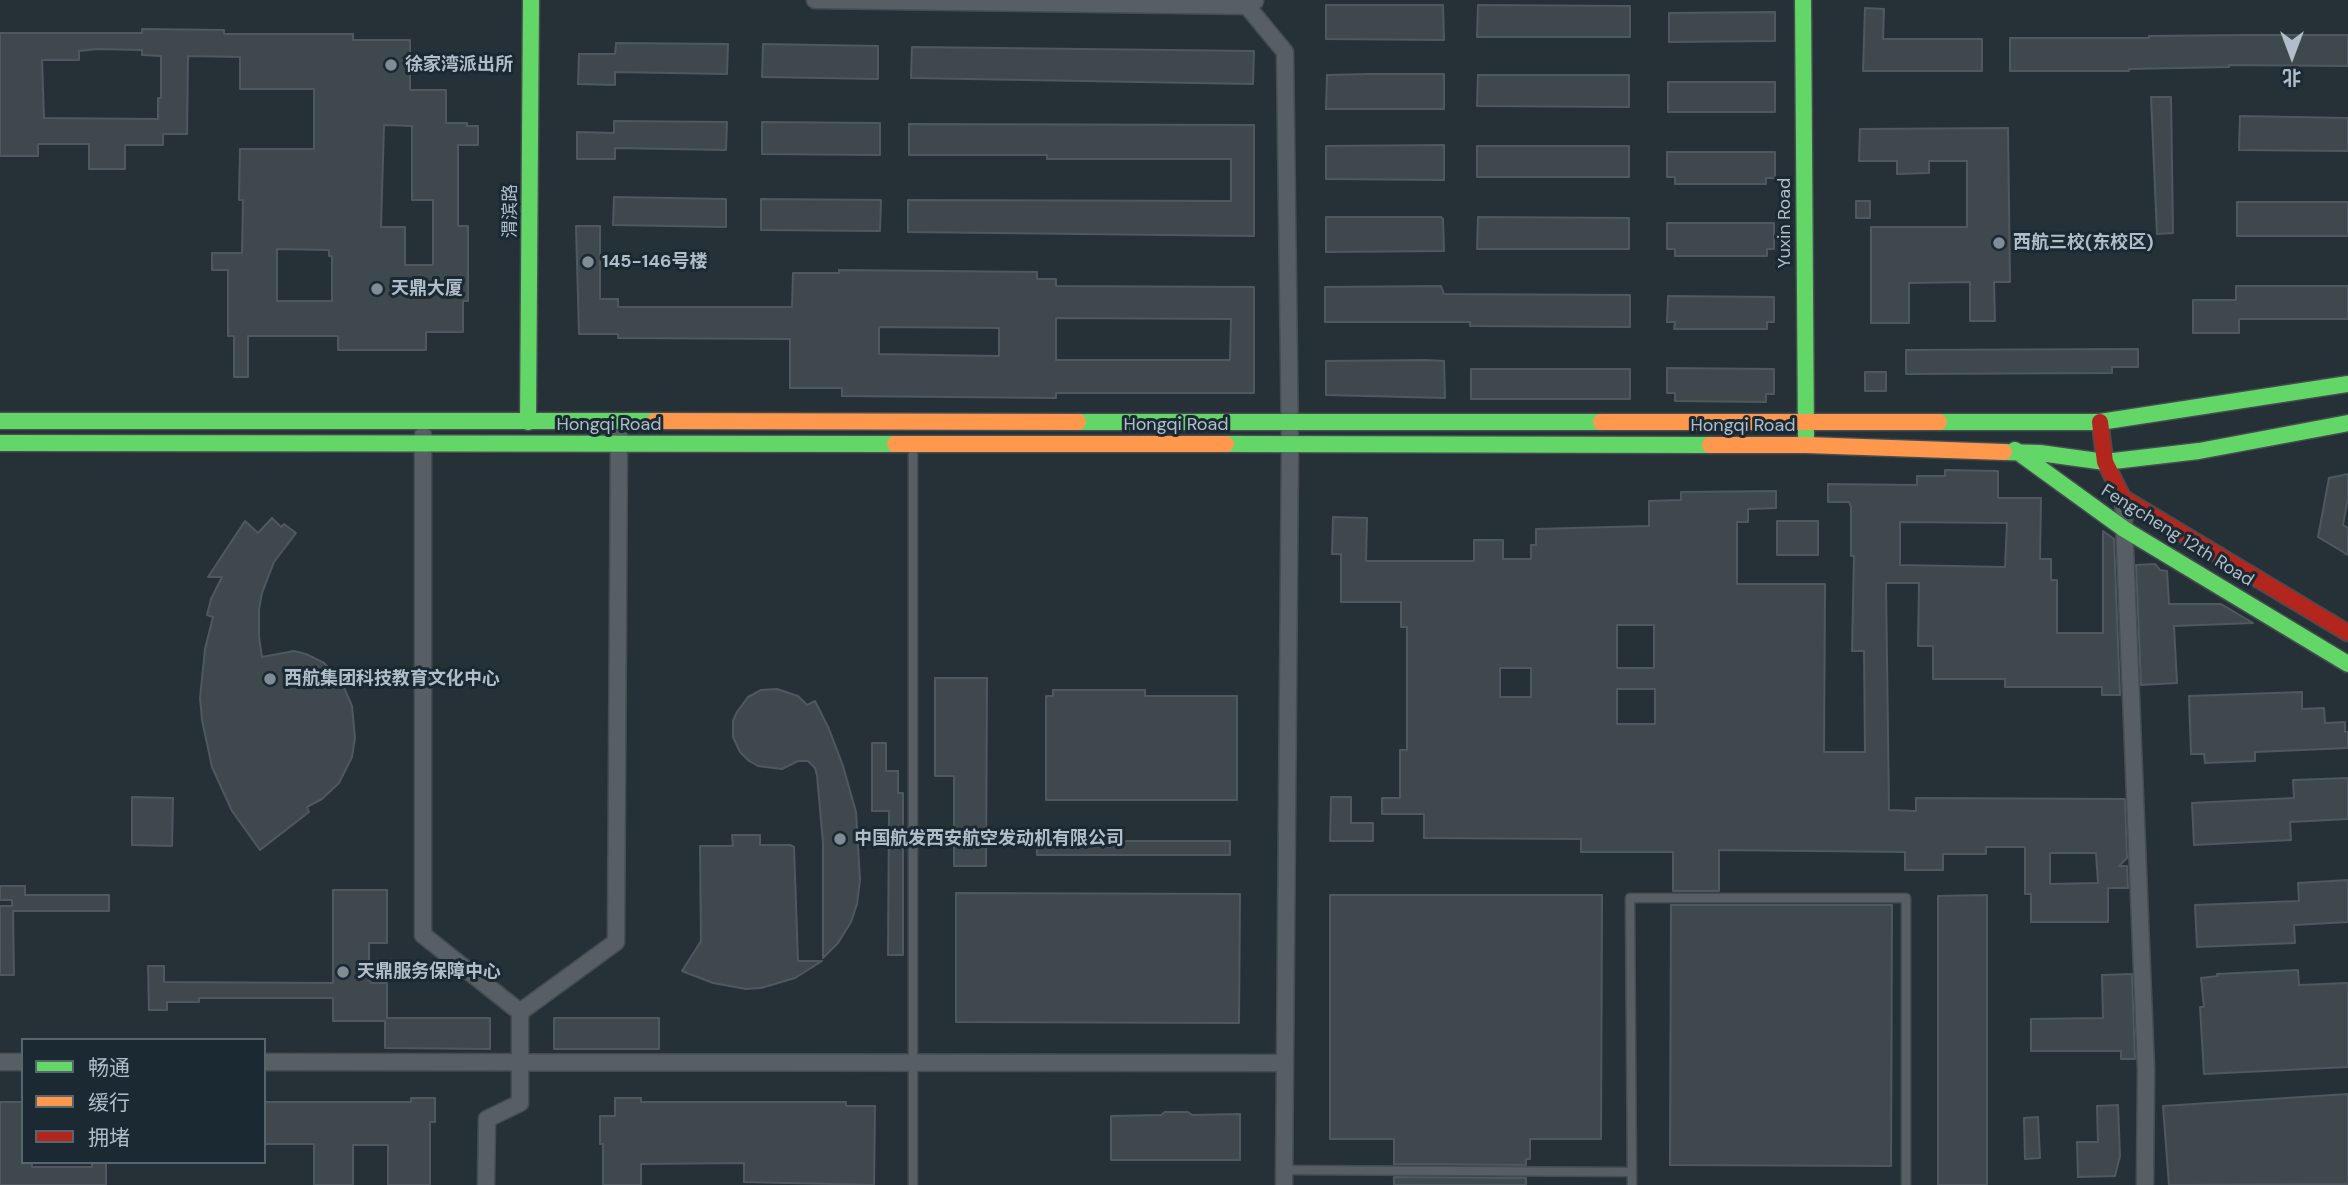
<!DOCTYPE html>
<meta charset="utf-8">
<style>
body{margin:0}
#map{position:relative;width:2348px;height:1185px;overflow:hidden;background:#263137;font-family:"DM Sans","Noto Sans SC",sans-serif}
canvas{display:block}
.legend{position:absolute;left:21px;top:1038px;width:245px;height:126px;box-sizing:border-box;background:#1a2932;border:2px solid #56656e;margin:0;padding:9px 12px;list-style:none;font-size:21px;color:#b0bec9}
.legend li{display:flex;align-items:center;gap:14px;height:35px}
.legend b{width:35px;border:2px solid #56656e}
.north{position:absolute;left:2257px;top:21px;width:70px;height:70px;-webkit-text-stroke:5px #1a2932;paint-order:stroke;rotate:180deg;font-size:19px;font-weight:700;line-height:28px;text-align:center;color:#b0bec9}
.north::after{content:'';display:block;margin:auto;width:24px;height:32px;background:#b0bec9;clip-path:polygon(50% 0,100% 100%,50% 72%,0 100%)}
</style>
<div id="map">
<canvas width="2348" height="1185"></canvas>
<ul class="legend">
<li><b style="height:9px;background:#63d668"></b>畅通</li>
<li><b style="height:9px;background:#ff974d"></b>缓行</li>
<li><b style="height:9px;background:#b3261e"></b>拥堵</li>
</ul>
<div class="north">北</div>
</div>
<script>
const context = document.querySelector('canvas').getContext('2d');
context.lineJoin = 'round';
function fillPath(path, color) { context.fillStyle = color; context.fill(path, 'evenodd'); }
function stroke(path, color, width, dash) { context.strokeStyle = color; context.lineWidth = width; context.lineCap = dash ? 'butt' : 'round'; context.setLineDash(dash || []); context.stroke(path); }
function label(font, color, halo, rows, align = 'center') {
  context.font = font + ' "DM Sans","Noto Sans SC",sans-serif'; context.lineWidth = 6; context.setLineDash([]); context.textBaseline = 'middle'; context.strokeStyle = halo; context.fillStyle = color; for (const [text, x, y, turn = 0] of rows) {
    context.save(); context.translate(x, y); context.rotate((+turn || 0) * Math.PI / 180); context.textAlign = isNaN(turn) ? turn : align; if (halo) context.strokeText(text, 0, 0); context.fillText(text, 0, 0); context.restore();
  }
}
const building = new Path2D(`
 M1326 5H1443L1444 40 1326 39Z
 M1478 5 1630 6V37H1477Z
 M1865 8 1884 9 1883 39H1982V71H1863Z
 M1775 12V41L1669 42V13Z
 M142 29 224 30V34H353V40H410V90H446V123H467V126H478V145H458V226H468V301H463V332H426V350H338V336H248V377H234V336H228V270H212V253H242L243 200H239L240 149H314V89H240V57L188 56 187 134H163V145H125V169H89V144H38V156H0V33H142ZM97 49 142 50V55L161 56V98H158V119L44 118 42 60H79V51ZM384 125 412 126V200H433V265H405V227H381ZM277 249 329 250V256H332V301H277Z
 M2244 35H2348V66L2229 65V67L2129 69V71H2010V38H2149V36Z
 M616 43 728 44 727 74 615 72V85L578 84 579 54H615Z
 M763 44 878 46V79L762 77Z
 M912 47 1254 51 1253 84 911 78Z
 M1369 74H1444V109H1326L1327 75Z
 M1478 75H1629V107L1477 106Z
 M1668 82H1775V112H1668Z
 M2151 97H2171L2173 233 2157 234Z
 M2240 116 2348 118V151L2239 150Z
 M614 121 727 122 726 150 615 148V159H577V132L614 133Z
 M762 122 880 123V155L762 154Z
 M909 124 1254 125V236L908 232V200L1231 201V159H1047V155H909Z
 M2008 128 2010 282H1994L1995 321H1970V282L1909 283V323H1871V227H1967V161H1929V173L1897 174V161H1859L1860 129Z
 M1444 145V180L1326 179V146Z
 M1477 146H1629V177H1477Z
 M1667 152H1775V178H1766V184H1675V177H1667Z
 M614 197 726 199V227L613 225Z
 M761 199 881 200 880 231 761 230Z
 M1856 201H1870V218H1856Z
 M2237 202H2348V236H2237Z
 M1326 217H1441L1443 219 1444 251 1326 252Z
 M1478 217 1629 218V249H1477Z
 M1667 223H1774V249H1767V256H1675V249H1667Z
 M576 226H600V299H618V307H792L793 273H839V270L1037 272V279H1056V286L1254 287V393H1056V398L842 396V388H790V339L618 338V334H579ZM1056 318 1231 319 1230 360H1056ZM879 327 999 328V356L879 354Z
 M1441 286 1444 294 1630 295V327L1470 326V322H1325V287Z
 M2236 286H2348V319H2239V333H2193V300H2236Z
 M1668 296 1774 297V322H1767V329H1674L1675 322H1667Z
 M2138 349V367H2112V373L1906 374V350Z
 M1426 360 1444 361 1445 398 1326 395V361Z
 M1667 368 1774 369V394H1766V402L1675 401V393H1667Z
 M1471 369H1630V399H1471Z
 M1865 372H1886V391H1865Z
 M1945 470 1998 471V498H2041L2040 559H2051V580H2057V633H2103V531L2114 539 2120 695H2102V687H2005V679H1933V646H1918L1919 583H1886L1889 810 1916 811V798L2125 799 2127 858 2119 866H2127L2128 888H2108V922H2031V894H2025V847H1986V854H1943V870H1905V852L1719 850V891H1673V852H1581V839L1424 838V814H1382V798H1400V750H1407V627H1401V602H1341V554H1332L1333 517 1367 518 1366 561H1474V540H1503V559H1531V545H1536V529L1649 526V501L1681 500V492L1776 491V508L1748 509V522H1737V584H1825L1824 752H1865L1864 651H1852L1854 556H1851V507L1849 502H1828V484L1917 485V476H1945ZM1900 522 2007 523 2005 567 1900 565ZM1617 625H1654V668H1617ZM1500 668H1531V697H1500ZM1617 689H1655V724H1617ZM2050 853H2096L2098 883 2050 884Z
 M2348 474V498L2343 525 2348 528V555L2318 537 2329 478Z
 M272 518 281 527 284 524 296 533 274 562 262 593 259 609V637L262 657 294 651 306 654 324 663 342 683 352 706 355 738 352 757 339 783 322 799 307 807 309 812 260 850 232 811 212 767 202 720 200 698 205 649 213 617 207 615 211 599 222 577H208L245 521 258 533Z
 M1777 521H1818V555H1777Z
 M2155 564 2160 570 2167 571 2169 604H2221L2253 623 2174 626 2177 683 2141 685 2136 565Z
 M935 678H987L986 866H954V776H935Z
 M777 689 798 696 807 705 815 701 829 729 843 766 856 812 860 880 857 904 851 922 838 943 823 958V843L817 775 815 768 808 761H798L782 769 758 766 749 761 740 752 733 737V721L737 712 748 697 761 690Z
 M1053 690H1145V696H1237V800H1046V696H1053Z
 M2302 692V709L2324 708 2325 723 2345 722V732H2348V748L2255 752V761L2205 763 2204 754H2191L2189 696Z
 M872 743H886V771H898V793H903V955H888L889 811H872Z
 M2348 778V819L2290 822 2291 840 2194 845 2192 803 2294 798 2293 780Z
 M132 797 173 798 172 846 132 845Z
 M1331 797H1351V823H1373V841H1330Z
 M732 835H760V845H790L794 847 798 961H822L795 978 761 988 746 989 713 983 682 971 701 941 700 846H733Z
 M1037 841H1230V855H1037Z
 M2348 880V922L2294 925 2295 943 2197 947 2195 905 2299 901 2298 883Z
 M0 886H25V895H109V911H13L14 975H0V906H12V900H0Z
 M333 890H387V943H369V979L371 983H387V1018H490V1049L385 1048V1021H333V998H199V1002H167V1010H149L148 966H164V982L333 983Z
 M956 893 1240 894 1239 1023 956 1022Z
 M1330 895H1602L1601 1139H1530V1159H1526V1165L1394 1164V1139H1330Z
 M1987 895V1185H1938V896Z
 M1671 905H1892L1891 1166 1670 1165Z
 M2298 970 2299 985 2348 983V1067L2204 1074 2200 1007H2204L2201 978 2218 976 2217 974Z
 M2132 974 2135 1059H2121V1051H2031V1019L2103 1018 2102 975Z
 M554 1018H659V1049H554Z
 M2348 1094V1184L2169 1185 2163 1106Z
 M411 1098H435V1122H430V1185H388V1145H353V1185H314V1144H264V1102H411Z
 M615 1098H641V1102H846V1106H875L874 1185 744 1182V1163L641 1164V1185H603V1144H600V1116H615Z
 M0 1102H23V1162H32V1167H92V1162H106V1185H0Z
 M2118 1105 2120 1156 2115 1176 2078 1177 2077 1142H2098L2097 1106Z
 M1165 1112H1188L1192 1115 1240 1114V1160H1111V1116L1161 1115Z
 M2038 1117 2040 1158 2025 1159 2024 1118Z
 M1394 1177 1526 1178V1185H1394Z`);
const lane = new Path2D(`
 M913 447V1185
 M1284 1170 1632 1172
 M1632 1185 1630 898H1906V1185`);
const street = new Path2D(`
 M815 0 1247 6 1255 1
 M1247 0V6L1285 52 1290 445 1284 1185
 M423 435V935L520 1012V1103L487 1119 486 1185
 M2123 498 2146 1069 2145 1185
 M520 1012 616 942 619 434
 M0 1062H23
 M264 1062 1284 1063`);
const fast = new Path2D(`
 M1803 0 1806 438
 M0 421H655
 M528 422 531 0
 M1078 422H1601
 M1939 422H2100L2348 384
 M0 443 895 444
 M1226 444 1710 445
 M2015 450 2124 529 2348 664
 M2004 452 2040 453 2105 462 2199 451 2348 423`);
const slow = new Path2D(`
 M655 421 1078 422
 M1601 422H1939
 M895 444H1226
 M1710 445H1806L2004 452`);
const jam = new Path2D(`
 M2100 422 2105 462 2123 498 2348 633`);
const markers = [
 [391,65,7,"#808d96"],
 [1999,243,7,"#808d96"],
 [588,262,7,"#808d96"],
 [377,289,7,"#808d96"],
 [270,679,7,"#808d96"],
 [840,839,7,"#808d96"],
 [343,972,7,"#808d96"]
];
const poiNames = [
 ["徐家湾派出所",405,65],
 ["西航三校(东校区)",2013,243],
 ["145-146号楼",602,262],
 ["天鼎大厦",391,289],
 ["西航集团科技教育文化中心",284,679],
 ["中国航发西安航空发动机有限公司",854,839],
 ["天鼎服务保障中心",357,972]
];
const streetNames = [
 ["渭滨路",511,211,-90],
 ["Yuxin Road",1785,223,-90],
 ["Hongqi Road",609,425],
 ["Hongqi Road",1176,425],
 ["Hongqi Road",1743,426],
 ["Fengcheng 12th Road",2177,536,32]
];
fillPath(building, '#3f484d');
stroke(building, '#4f585f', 2);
stroke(lane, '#454d51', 11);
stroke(street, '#454d51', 19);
stroke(fast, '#454d51', 19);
stroke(slow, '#454d51', 19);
stroke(jam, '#454d51', 19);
stroke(lane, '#575f64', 8);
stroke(street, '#575f64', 16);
stroke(fast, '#63d668', 16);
stroke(slow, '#ff974d', 16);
stroke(jam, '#b3261e', 16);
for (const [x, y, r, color] of markers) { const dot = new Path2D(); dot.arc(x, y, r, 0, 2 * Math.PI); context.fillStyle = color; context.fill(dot); stroke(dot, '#1a2932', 2.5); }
label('bold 18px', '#b0bec9', '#1a2932', poiNames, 'left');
label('18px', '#b0bec9', '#1a2932', streetNames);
</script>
